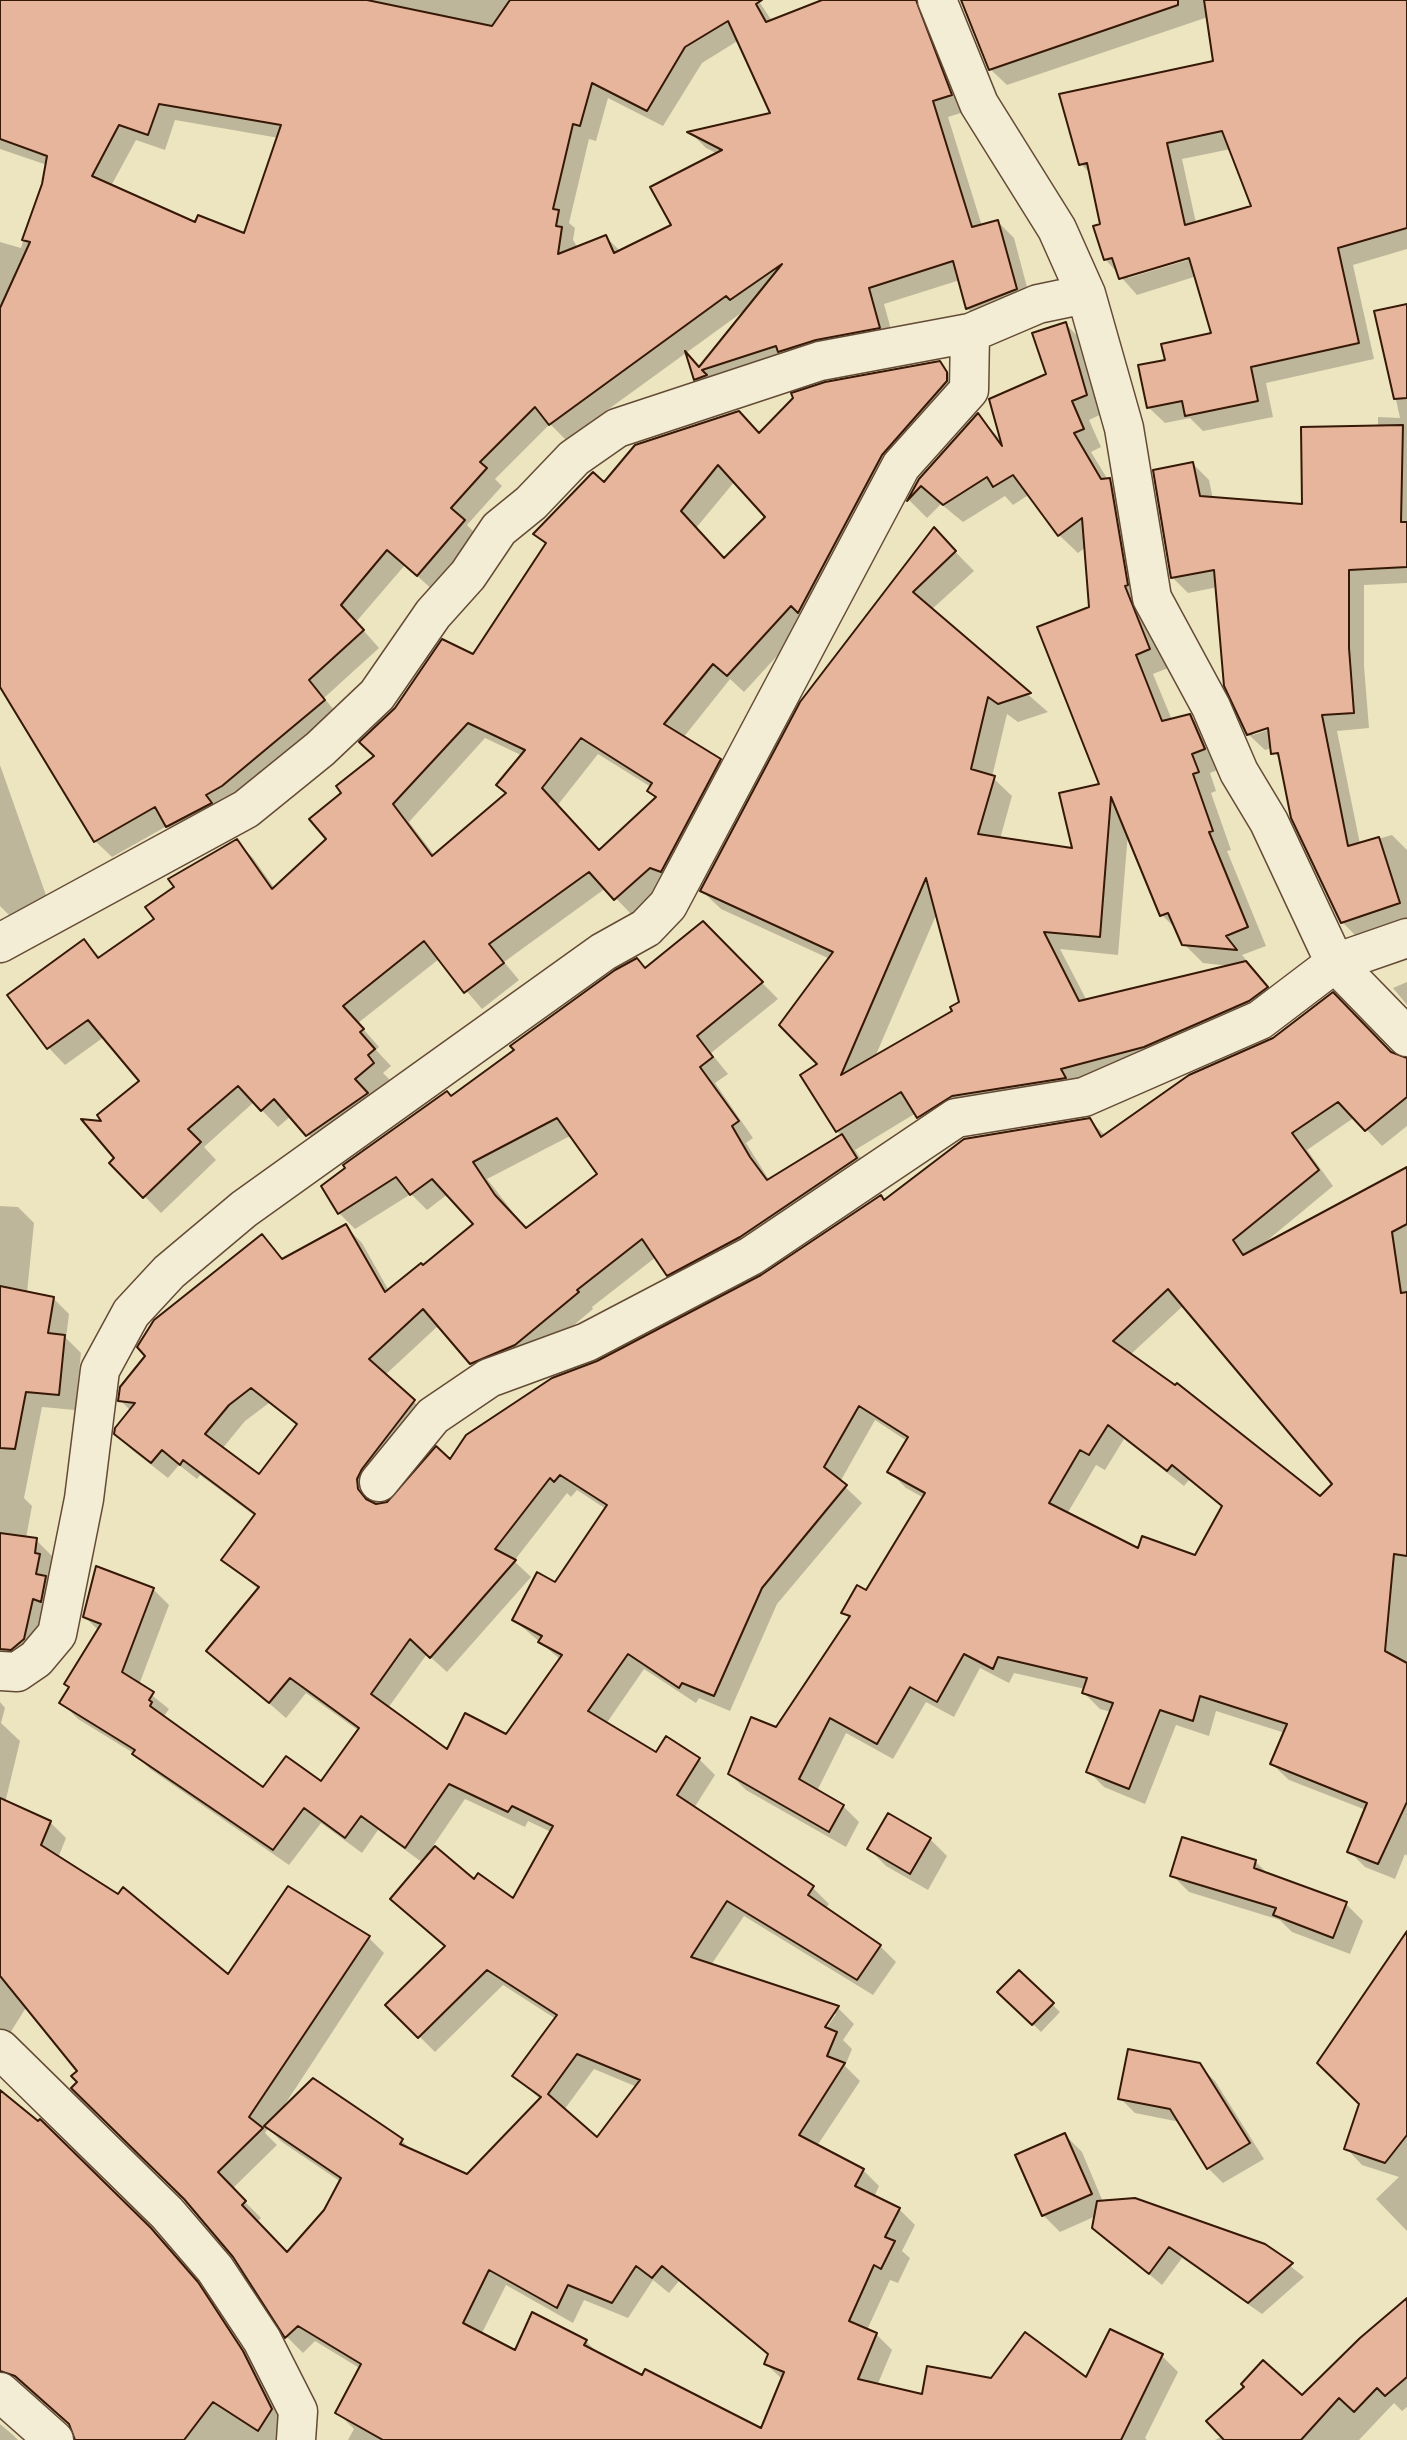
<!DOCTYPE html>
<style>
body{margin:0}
canvas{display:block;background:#ede4c0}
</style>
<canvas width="1407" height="2440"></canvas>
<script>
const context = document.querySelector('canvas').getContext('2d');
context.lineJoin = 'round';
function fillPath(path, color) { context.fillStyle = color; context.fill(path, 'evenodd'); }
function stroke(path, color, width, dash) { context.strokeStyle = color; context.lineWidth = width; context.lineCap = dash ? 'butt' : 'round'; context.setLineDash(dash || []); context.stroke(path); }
const shadow = new Path2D(`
 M0 0H758L772 21 827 0H940L967 111 948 117 982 226 998 222 1014 238 1032 306 983 324 967 308 960 280 884 304 895 344 712 395 696 379 748 308 566 440 550 424 495 479 502 486 467 525 480 538 434 591 405 565 356 622 379 648 324 698 340 717 184 843 167 826 112 857 95 841 0 684V242L21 248 47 165 0 149ZM739 40 772 114 691 133 706 148 718 154 673 225 621 252 606 237 578 248 573 240 575 228 569 223 589 139 596 141 608 98 663 126 702 63ZM175 120 279 138 245 235 196 225 111 186 136 140 165 150Z
 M962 0H1407V249L1353 265 1374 359 1266 383 1273 417 1203 431 1190 418 1165 423 1148 407 1167 361 1214 335 1197 276 1137 295 1105 259 1091 174 1081 164 1215 62 1208 17 1007 85 990 69ZM1231 149 1253 207 1196 223 1182 159ZM1197 253 1198 257 1128 278V275Z
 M1407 306V583L1364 585V666L1369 728 1337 731 1360 844 1392 835 1407 850V922L1358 938 1342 922 1281 762 1272 748 1265 750 1248 734 1218 587 1188 593 1172 577 1193 464 1209 480 1213 499 1303 506 1378 428V417L1400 418 1377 312ZM1276 724 1277 727 1253 735V731Z
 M1066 324 1084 343 1104 413 1089 420 1101 447 1091 452 1108 480 1128 498 1143 604 1168 668 1153 674 1172 720 1190 716 1208 735 1223 768 1210 773 1216 791 1211 793 1231 850 1227 851 1266 946 1242 955 1285 1006 937 1135 916 1113 855 1150 872 1175 684 1290 656 1257 592 1307 593 1309 531 1361 488 1379 439 1325 385 1375 430 1417 373 1496 374 1504H388L598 1363 762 1277 885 1201 1089 1120 1106 1136 1392 1055 1407 1060V1126L1382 1146 1355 1117 1307 1150 1333 1186 1263 1244 1407 1169V1856L1405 1854 1395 1879 1365 1867 1349 1851 1366 1810 1289 1780 1272 1764 1285 1733 1216 1711 1209 1736 1176 1725 1145 1804 1104 1787 1088 1771 1111 1712 1100 1709 1084 1693 1085 1689 1014 1673 1009 1683 980 1668 954 1717 926 1702 893 1759 846 1733 817 1791 843 1806 859 1822 846 1847 746 1790 730 1774 777 1730 850 1619 844 1612 866 1593 924 1498 906 1488 890 1472 907 1441 875 1420 840 1482 862 1503 777 1604 730 1711 699 1698 696 1703 644 1669 606 1724 657 1754 699 1759 715 1775 694 1808 813 1888 829 1904 825 1909 880 1946 896 1962 873 1995 744 1916 711 1965 838 2008 854 2024 843 2040 852 2049 845 2066 860 2081 817 2146 863 2170 879 2186 874 2197 899 2209 915 2225 902 2251 910 2258 898 2283 890 2280 867 2330 876 2334 892 2350 877 2386 923 2397 992 2380H1087L1162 2356 1178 2372 1145 2438 1147 2440H348L354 2429 337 2412 361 2369 315 2341 303 2353 287 2337 235 2256 79 2082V2071L27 2006 0 2049V1702L5 1708 1 1723 20 1741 5 1803 50 1822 66 1838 58 1858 228 1976 368 1937 384 1953 280 2112 313 2080 402 2141 414 2152 468 2176 541 2100 515 2076 556 2019 503 1985 435 2052 388 2005 446 1947 392 1899 423 1863 378 1830 362 1853 321 1823 289 1865 150 1769 135 1754 78 1719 62 1703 99 1631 85 1617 153 1589 169 1605 139 1685 169 1709 164 1716 167 1719 263 1790 321 1784 359 1731 306 1693 286 1718 209 1651 259 1590 223 1559 255 1516 200 1475 197 1479 179 1465 168 1478 132 1450 116 1433 131 1411 120 1400 262 1236 284 1260 346 1227 362 1243 389 1291 476 1224 448 1194 427 1210 411 1194 355 1229 339 1213 451 1098 646 970 703 923 778 999 711 1053 728 1074 715 1083 753 1138 746 1143 766 1175 770 1181 842 1136 837 1131 820 1065 830 959 721 909 702 891 934 530 974 571 931 610 1048 712 1018 722 1007 714 992 777 1012 796 1000 839 1074 850 1101 786 1086 547 1078 553 1059 535 1030 494 1013 505 1005 496 963 522 941 504 927 518 909 500 921 480 978 416 1003 442 1048 375ZM1128 833 1162 915 1178 931 1184 944 1203 963 1229 966 1087 1001 1060 949 1118 955ZM937 913 961 1003 954 1011 875 1057ZM572 1135 599 1174 527 1230 487 1179ZM1184 1305 1334 1484 1320 1498 1130 1355ZM269 1403 298 1426 259 1477 222 1449 245 1421ZM1124 1439 1184 1486 1189 1480 1224 1508 1196 1558 1139 1550 1067 1514 1096 1465 1105 1470ZM577 1490 606 1509 555 1584 514 1620 561 1660 507 1736 448 1751 388 1708 427 1654 447 1672 531 1577 514 1561 567 1493 571 1497ZM465 1799 525 1827 528 1821 551 1832 513 1901 475 1882 433 1846ZM832 2014H836L822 2035 819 2033ZM594 2069 637 2087 597 2140 564 2110ZM268 2128 282 2142 341 2182 325 2211 288 2254 257 2222 261 2218 232 2189 277 2145 265 2133ZM653 2280 669 2293 679 2281 769 2356 766 2364 783 2380 762 2430 643 2378 599 2355 586 2341 533 2315 516 2353 481 2335 506 2285 573 2323 584 2300 628 2318Z
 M939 363 956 380 809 621 744 692 730 679 683 738 720 760 736 777 677 888 632 915 606 888 504 962 519 980 482 1009 439 959 358 1023 379 1047 376 1050 391 1066 383 1073 390 1080 370 1097 324 1151 291 1116 278 1127 254 1102 204 1147 216 1160 161 1213 112 1163 116 1159 105 1123 141 1082 104 1037 65 1065 49 1048 10 995 84 941 101 958 156 920 237 841 253 858 275 889 328 839 344 793 473 656 547 545 536 534 604 484 760 435ZM735 481 767 517 725 560 696 528ZM485 738 523 756 507 794 435 856 409 822ZM598 754 651 787 649 791 657 799 599 852 557 806Z
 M0 765 47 898 9 915 0 906Z
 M1407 982V1005L1393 988Z
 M0 1206 18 1207 34 1223 27 1293 53 1298 69 1314 66 1338 81 1353 75 1410 42 1407 24 1498 32 1506 26 1538 36 1540 52 1556 57 1616 0 1673Z
 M930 1839 947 1856 928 1890 886 1866 869 1849Z
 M1255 1861 1269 1875 1346 1904 1363 1921 1350 1954 1292 1932 1280 1920 1189 1892 1172 1875Z
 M1407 1968V2231L1376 2199 1399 2177 1362 2165 1346 2148Z
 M1019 1972 1060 2012 1041 2032 1000 1992Z
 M1199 2065 1215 2081 1264 2159 1223 2183 1208 2168 1180 2122 1135 2113 1120 2098Z
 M0 2092 167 2246 213 2300 259 2369 287 2426 278 2440H76L74 2429 23 2386H10L0 2393Z
 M1065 2135 1082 2152 1103 2202 1264 2245 1304 2277 1262 2314 1182 2258 1162 2285 1094 2228 1096 2216 1060 2232 1043 2215Z
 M1407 2301V2407L1402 2411 1394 2403 1359 2440H1215L1302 2397Z
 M0 2424 13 2435 18 2440H0Z`);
const building = new Path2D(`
 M0 0H367L492 26 510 0H762L756 4 766 22 822 0H916L952 95 933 101 972 227 998 220 1017 289 966 309 953 261 869 288 880 328 816 340 778 352 776 346 702 370 707 375 694 380 685 351 699 367 782 264 730 300 726 296 549 425 535 407 480 462 487 468 451 508 465 520 417 576 387 550 341 605 364 630 309 680 325 700 222 786 206 795 212 803 166 827 155 807 94 842 0 687V308L30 242 22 240 42 184 47 156 0 139ZM728 21 770 113 687 132 722 150 650 187 671 225 614 253 606 235 558 254 562 227 556 226 559 210 553 209 573 124 580 126 592 83 647 111 685 47ZM159 104 281 125 244 233 198 215 195 222 92 176 119 125 148 135Z
 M961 0H1178V5L989 70Z
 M1204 0H1407V228L1338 248 1359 343 1251 367 1258 401 1185 416 1182 401 1147 408 1138 365 1165 360 1161 344 1211 333 1189 258 1119 279 1112 258 1104 260 1093 226 1100 224 1087 163 1079 165 1059 94 1213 61ZM1222 131 1251 206 1185 225 1167 143Z
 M1407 304V398L1394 399 1374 311Z
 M1066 322 1087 395 1072 401 1084 429 1074 433 1101 479 1110 478 1128 585 1125 586 1150 649 1136 655 1162 721 1190 714 1205 749 1192 754 1199 772 1193 774 1213 831 1209 832 1248 927 1226 936 1237 950 1182 945 1168 913 1160 916 1111 797 1100 937 1044 932 1079 1001 1246 961 1268 987 1249 1001 1144 1047 1061 1069 1066 1078 952 1096 917 1118 901 1092 836 1132 800 1075 817 1064 779 1025 833 952 700 891 800 702 934 527 956 551 913 592 1031 693 998 704 988 697 971 769 995 776 978 834 1072 848 1059 793 1099 784 1037 627 1089 607 1082 518 1058 536 1013 475 993 487 987 477 943 505 921 486 907 501 919 479 978 413 1002 446 989 399 1046 374 1032 333ZM926 878 959 1002 950 1007 952 1011 841 1075Z
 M940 361 947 372V381L882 455 798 613 791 606 727 676 713 664 664 724 721 759 661 872 650 868 614 900 589 872 489 944 504 963 464 993 424 941 343 1006 364 1029 360 1032 375 1049 368 1055 374 1063 355 1079 368 1093 306 1136 274 1099 261 1111 238 1086 188 1129 201 1142 143 1198 109 1163 114 1158 81 1119 101 1121 97 1115 139 1081 88 1020 47 1049 7 995 84 939 98 958 154 919 145 907 174 887 168 879 237 839 272 889 326 839 309 819 341 793 336 786 374 756 359 742 395 708 442 639 473 654 546 543 533 534 593 472 604 482 635 445 739 411 759 433 793 398 791 393 825 382ZM718 465 765 517 724 558 681 511ZM468 723 525 750 496 785 506 793 432 856 393 804ZM581 738 652 783 647 791 656 797 599 850 542 788Z
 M1403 425 1401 522H1407V567L1349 570V648L1354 713 1322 715 1348 846 1379 837 1400 903 1341 923 1291 818 1278 753 1271 754 1268 728 1247 735 1224 686 1214 570 1171 578 1153 470 1193 462 1200 496 1302 504 1301 427Z
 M703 921 763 982 697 1036 713 1057 700 1067 739 1121 732 1126 750 1157 767 1180 842 1134 857 1158 740 1237 667 1276 642 1239 577 1290 579 1292 515 1345 470 1364 423 1309 369 1359 415 1400 362 1469 357 1479 358 1489 366 1499 376 1504 387 1502 436 1446 450 1459 466 1435 552 1378 597 1361 761 1275 881 1195 884 1200 964 1139 1090 1118 1101 1137 1189 1075 1273 1038 1333 992 1391 1052 1407 1058V1097L1365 1131 1338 1102 1292 1133 1319 1170 1233 1240 1243 1255 1407 1167V1224L1392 1232 1401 1293 1407 1292V1556L1394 1554 1385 1651 1407 1663V1802L1378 1864 1347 1852 1367 1803 1270 1764 1287 1724 1200 1696 1193 1721 1160 1710 1129 1789 1086 1772 1113 1703 1082 1693 1087 1678 998 1657 993 1669 964 1654 937 1702 910 1687 877 1744 830 1718 799 1779 844 1805 829 1832 728 1774 751 1717 776 1727 850 1616 841 1613 857 1585 866 1590 925 1493 887 1472 908 1437 859 1406 824 1467 847 1485 762 1588 714 1696 682 1683 679 1688 628 1654 588 1711 656 1752 666 1736 700 1758 677 1795 814 1886 808 1895 881 1945 857 1980 727 1901 691 1957 839 2006 825 2027 837 2032 827 2056 845 2063 799 2135 864 2169 855 2186 900 2208 885 2237 895 2241 881 2269 874 2265 849 2321 877 2333 858 2379 922 2394 927 2366 991 2378 1025 2332 1086 2377 1110 2329 1163 2354 1121 2440H383L335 2413 361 2364 298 2326 285 2338 233 2257 184 2199 71 2088 77 2082 71 2076 77 2071 0 1976V1798L51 1821 41 1845 118 1894 123 1887 228 1974 288 1886 370 1936 249 2117 263 2128 218 2172 246 2201 242 2205 287 2252 324 2210 341 2178 264 2126 313 2078 403 2139 400 2144 467 2174 541 2097 512 2076 557 2015 487 1970 418 2038 385 2005 445 1946 390 1899 435 1846 474 1879 478 1873 513 1898 553 1826 512 1806 508 1812 449 1784 405 1848 361 1816 345 1838 304 1808 273 1850 132 1754 135 1750 59 1703 69 1687 64 1684 101 1624 83 1617 96 1566 154 1588 122 1672 154 1692 149 1700 152 1702 150 1706 263 1787 286 1756 321 1781 359 1728 290 1678 269 1703 206 1651 259 1587 221 1560 255 1514 183 1460 180 1465 162 1450 151 1463 114 1434 115 1428 135 1403 118 1401 120 1387 145 1356 137 1347 154 1320 262 1234 282 1259 346 1224 385 1292 421 1263 423 1265 473 1224 432 1179 410 1195 396 1177 338 1214 321 1186 345 1168 343 1165 447 1091 451 1096 514 1050 510 1046 615 970 637 958 645 968ZM557 1118 597 1174 526 1228 495 1195 473 1162ZM1168 1289 1332 1484 1320 1496 1177 1383 1175 1385 1113 1341ZM251 1388 297 1424 259 1474 205 1434 229 1405ZM1108 1425 1167 1471 1172 1465 1222 1506 1195 1555 1142 1536 1138 1548 1049 1503 1080 1450 1089 1455ZM560 1475 607 1505 555 1582 537 1572 512 1620 542 1636 538 1642 562 1655 506 1734 465 1713 447 1749 371 1694 410 1639 430 1658 516 1560 495 1549 550 1478 554 1482ZM577 2054 640 2080 597 2137 548 2094ZM636 2266 652 2278 662 2266 768 2354 764 2364 784 2372 761 2428 645 2369 642 2375 584 2345 587 2340 532 2312 515 2350 463 2323 489 2270 557 2308 568 2285 612 2303Z
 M0 1286 54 1297 48 1333 65 1335 59 1395 26 1392 15 1449 0 1448Z
 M0 1533 37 1538 35 1553 40 1554 36 1574 46 1576 41 1602 33 1599 24 1639 11 1650 0 1649Z
 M888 1813 931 1838 910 1874 867 1849Z
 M1182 1837 1256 1860 1254 1868 1347 1902 1333 1938 1273 1915 1276 1908 1170 1876Z
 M1407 1931V2135L1385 2163 1344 2149 1359 2104 1317 2063Z
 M1019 1970 1054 2003 1032 2025 997 1992Z
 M1128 2049 1200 2063 1250 2143 1207 2169 1170 2109 1118 2099Z
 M0 2090 38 2121 40 2119 151 2228 198 2282 243 2351 272 2409 258 2431 213 2402 184 2440H75L69 2424 15 2376 0 2371Z
 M1065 2133 1092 2194 1042 2216 1015 2155Z
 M1135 2198 1265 2244 1293 2263 1248 2303 1169 2247 1149 2274 1092 2228 1097 2201Z
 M1407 2298V2377L1385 2396 1377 2388 1354 2412 1339 2398 1301 2440H1224L1206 2421 1244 2387 1241 2384 1263 2360 1302 2395 1360 2338Z`);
const minor = new Path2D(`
 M937 0 979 104 1057 229 1086 294 1124 428 1152 598 1211 707 1239 772 1269 822 1335 963 1407 1037
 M0 943 246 809 320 749 377 695 433 614 468 575 499 529 531 503 574 458 617 428 820 361 970 333 1038 304 1086 294
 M379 1482 433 1416 489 1378 587 1342 751 1256 956 1118 1084 1097 1260 1020 1335 963 1407 938
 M0 1671 17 1672 36 1659 57 1634 84 1499 100 1370 131 1313 169 1272 244 1209 603 952 646 928 668 905 901 466 969 390 970 333
 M0 2049 167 2213 215 2269 262 2340 298 2411 296 2440
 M0 2392 54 2440`);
fillPath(shadow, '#0003');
fillPath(building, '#e7b59b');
stroke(building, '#361807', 2);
stroke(minor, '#644b35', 41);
stroke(minor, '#f3edd6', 38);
</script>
